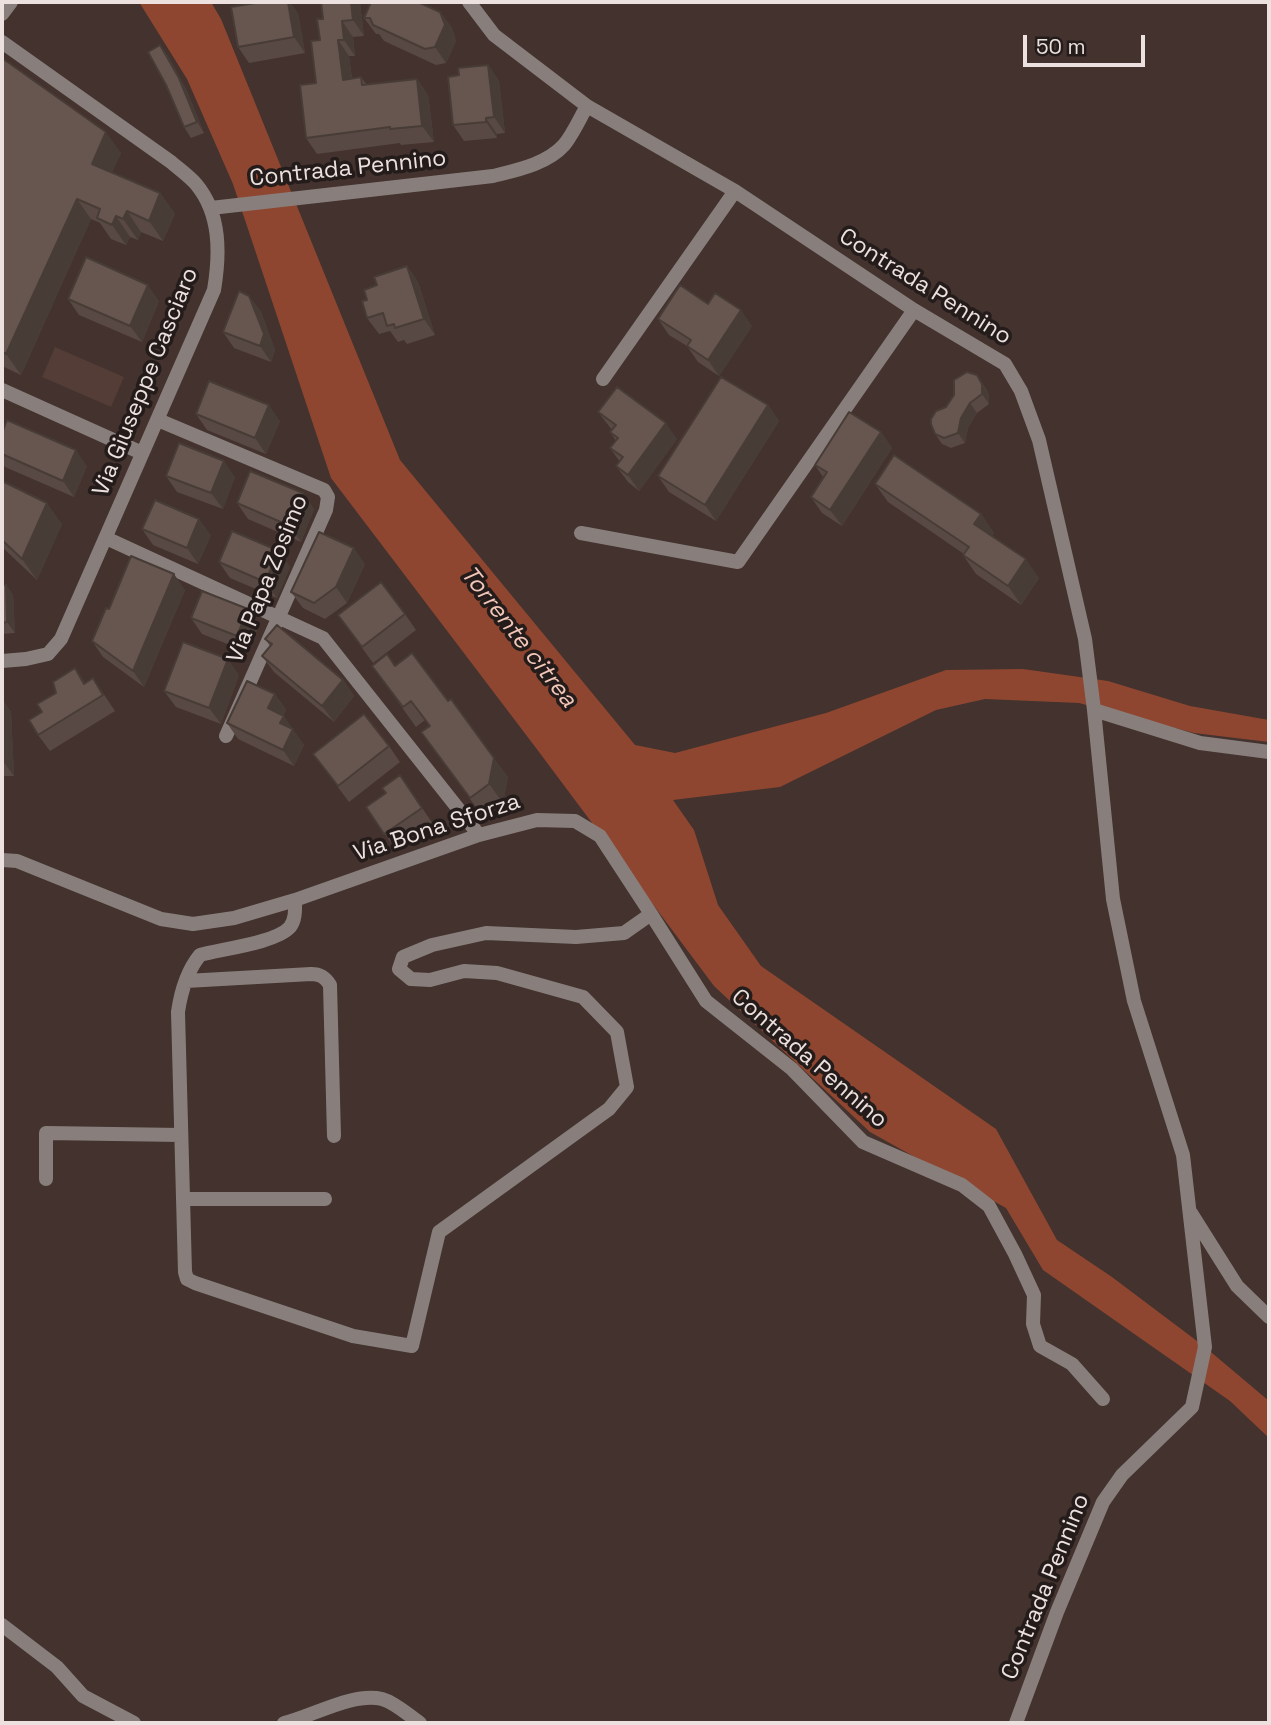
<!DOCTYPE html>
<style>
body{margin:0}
#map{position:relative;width:1271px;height:1725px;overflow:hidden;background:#43322d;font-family:"Space Grotesk",sans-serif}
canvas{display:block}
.frame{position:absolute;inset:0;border:4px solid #ece1de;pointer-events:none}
.scale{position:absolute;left:1023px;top:35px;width:122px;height:32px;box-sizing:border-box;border:4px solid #ece1de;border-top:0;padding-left:9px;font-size:21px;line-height:24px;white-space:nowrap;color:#ece1de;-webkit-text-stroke:5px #241c1a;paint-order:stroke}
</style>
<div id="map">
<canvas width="1271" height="1725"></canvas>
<div class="frame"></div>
<div class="scale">50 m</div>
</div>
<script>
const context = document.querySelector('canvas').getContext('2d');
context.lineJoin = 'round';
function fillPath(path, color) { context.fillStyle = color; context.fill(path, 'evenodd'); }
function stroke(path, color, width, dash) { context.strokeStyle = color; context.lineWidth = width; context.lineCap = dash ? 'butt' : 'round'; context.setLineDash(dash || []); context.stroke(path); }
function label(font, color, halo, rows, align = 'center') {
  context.font = font + ' "Space Grotesk",sans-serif'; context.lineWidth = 7; context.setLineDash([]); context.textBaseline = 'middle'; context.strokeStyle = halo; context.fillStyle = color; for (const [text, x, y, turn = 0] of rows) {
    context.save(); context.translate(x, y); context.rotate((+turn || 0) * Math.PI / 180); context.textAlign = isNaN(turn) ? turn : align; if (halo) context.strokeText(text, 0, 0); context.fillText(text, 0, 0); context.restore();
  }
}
const built = new Path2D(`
 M55 347 124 377 111 407 42 377Z`);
const water = new Path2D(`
 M139 2H211L221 19 400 460 635 745 675 753 826 713 946 670 1023 669 1108 681 1190 706 1269 720V742L1194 733 1079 703 985 699 936 710 780 787 673 800 694 830 718 905 761 966 996 1129 1057 1240 1112 1277 1205 1347 1269 1401V1438L1230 1401 1043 1270 1006 1208 870 1132 714 986 536 748 331 478 233 184 187 79Z`);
const street = new Path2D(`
 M469 2 494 35 587 106 735 191 914 310 1005 364 1021 391 1039 440 1085 639 1094 710 1113 899 1134 1001 1183 1155 1205 1347 1192 1407 1122 1475 1103 1502 1057 1612 1016 1723
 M2 14 11 2
 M2 42 171 162C179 169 189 176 196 184 221 214 220 254 214 290L61 639 48 654 26 659 2 661
 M211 208 493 176C517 170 547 164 564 145 573 134 580 118 587 106
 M603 379 735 191
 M2 390 142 453
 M158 420 324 490 328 497 326 510 226 736
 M581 533 738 562 914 310
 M106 538 323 638 479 835
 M1094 710 1200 743 1269 752
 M2 860 17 861 161 919 193 924 234 918 295 900 479 835 537 820 575 821 600 836 651 914 624 933 576 937 486 933 432 945 403 957 399 969 411 979 430 980 464 971 497 973 583 997 617 1032 627 1087 609 1109 439 1232 412 1346 353 1336 195 1283 187 1279 185 1272 178 1012C181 991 187 971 200 955 221 949 276 943 290 927 296 919 295 909 295 900
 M651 914 706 1001 792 1069 863 1142 962 1185 989 1206 1015 1254 1034 1295 1033 1324 1040 1346 1072 1364 1103 1399
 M186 981 311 974C320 974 325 977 330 985L334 1136
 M46 1179V1133L181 1135
 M184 1199H325
 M1191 1213 1237 1286 1269 1317
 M2 1625 57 1667 83 1696 134 1723
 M284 1723C313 1716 353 1692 382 1699 396 1703 408 1715 420 1723`);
const wall = new Path2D(`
 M360 3 364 36 353 37 355 56H349L352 78 361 77 367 85 417 79 428 95 434 142 401 145 400 143 317 154 306 138 316 83 323 19Z
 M440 12 452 28 456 41 446 63 436 65 384 41 379 34H376L364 18Z
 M298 13 305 53 249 63 238 47Z
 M160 45 168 56 186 89 204 133 191 138 184 127Z
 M2 58 121 153 112 172 160 193 175 214 163 241 141 232 138 240 130 237 126 245 111 239 100 223 91 219 21 375 2 366Z
 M488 65 499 81 505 133 497 134V138L464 141 453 125 459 75Z
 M407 266 418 282 435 335 407 344 404 340 398 342 390 331 379 334 367 318V300L377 285Z
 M249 296 261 312 275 350 271 362 234 348 223 332Z
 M68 299 159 301 142 342 79 315Z
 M708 304 752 326 719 376 698 362 687 346 669 335 658 319Z
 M977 375 989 394V404L977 413 968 428 965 443 951 448 942 444 935 434 946 407Z
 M768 405 779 421 716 521 669 492 658 476Z
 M598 412 677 439 639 491 628 482 616 466 620 462 610 448 616 441 610 432 612 430Z
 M196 414 280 421 266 454 207 430Z
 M881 432 892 448 842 526 822 513 811 497 823 477 815 465Z
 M2 433 87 466 74 497 5 467 2 462Z
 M166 476 235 477 223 509 177 492Z
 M2 481 62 524 37 580 2 547Z
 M875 484 981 514 994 533 992 536 1039 578 1021 605 976 574 963 555 964 554 888 502Z
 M303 493 314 509 301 542 248 519 237 503Z
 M142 529 211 535 198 564 153 545Z
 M279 551 290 567 277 598 230 578 219 562Z
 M365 564 347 603 325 619 303 608 291 592Z
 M2 585H6L13 595 15 633 2 634Z
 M185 590 144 687 103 657 92 641 109 609Z
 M248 609 259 625 248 652 202 634 191 618Z
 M405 614 416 630 373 663 338 615Z
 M265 639 343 680 354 696 334 722 274 672 262 656 270 646Z
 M372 666H395L448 701 508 777 503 803 484 818 421 732 429 726 425 720 416 727Z
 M75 668 85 683 93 678 115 711 50 751 38 735 42 712Z
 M239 675 221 724 176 707 164 691Z
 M275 694 286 710 283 716 304 745 294 766 238 739 227 723Z
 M2 699 11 712 14 776H2Z
 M389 746 400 762 349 802 313 754Z
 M400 775 433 824 396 850 366 807 386 793Z`);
const shadedWall = new Path2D(`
 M288 2H290L298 13 305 53 294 37Z
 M351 2H359L360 3 364 36 353 20Z
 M440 12 452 28 456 41 446 63 435 47Z
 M342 21 353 37 355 56 344 40Z
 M338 40 349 56 354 96 343 80Z
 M160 45 168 56 186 89 204 133 197 122Z
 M488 65 499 81 505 133 494 117Z
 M417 79 428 95 434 142 422 126Z
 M486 118 497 134V138L486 122Z
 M106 132 121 153 107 184 92 164Z
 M160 193 175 214 163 241 149 221Z
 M77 199 91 219 21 375 6 354Z
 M127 211 141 232 138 240 123 219Z
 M116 216 130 237 126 245 112 225Z
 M407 266 418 282 435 335 424 319Z
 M148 285 159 301 142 342 130 326Z
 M249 296 261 312 275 350 271 362 260 346Z
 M741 310 752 326 719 376 708 360Z
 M982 384 989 394V404L982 394Z
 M970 403 977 413 968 428 965 443 958 433 961 418Z
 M269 405 280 421 266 454 255 438Z
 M768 405 779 421 716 521 705 505Z
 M666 423 677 439 639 491 628 475Z
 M881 432 892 448 842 526 830 510Z
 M76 450 87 466 74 497 63 481Z
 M224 461 235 477 223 509 211 493Z
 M303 493 314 509 301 542 290 526Z
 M47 503 62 524 37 580 22 559Z
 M981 514 994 533 987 543 974 524Z
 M199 519 211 535 198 564 187 548Z
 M354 548 365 564 347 603 336 587Z
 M279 551 290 567 277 598 265 582Z
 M1026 559 1039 578 1021 605 1008 586Z
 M174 574 185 590 144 687 133 671Z
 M6 585 13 595 15 633 7 622Z
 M248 609 259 625 248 652 237 636Z
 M228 659 239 675 221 724 209 708Z
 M343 680 354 696 334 722 322 706Z
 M275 694 286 710 279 724 268 708Z
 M2 699 11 712 14 776 2 760Z
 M284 716 304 745 294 766 283 750 280 723Z
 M494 758 508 777 503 803 489 784Z`);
const building = new Path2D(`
 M261 2H288L294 37 238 47 231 7Z
 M321 2H351L353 20 342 21 344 40H338L343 80 361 77 362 85 417 79 422 126 390 129V127L306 138 300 85 316 83 311 41 320 40 317 19H323Z
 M371 2H418L440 12 445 25 435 47 425 49 373 25 370 18H364Z
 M160 45 179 78 197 122 184 127 166 85 148 52Z
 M2 58 106 132 92 164 160 193 149 221 127 211 123 219 116 216 112 225 97 218 100 209 77 199 6 354 2 352Z
 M488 65 494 117 486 118V122L453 125 448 77 459 75 458 68Z
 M86 257 148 285 130 326 68 299Z
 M407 266 424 319 395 328 394 324 387 326 383 313 367 318 362 301 367 300 364 290 377 285 374 277Z
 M680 285 708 304 715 293 741 310 708 360 687 346 691 340 658 319Z
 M239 291 249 296 264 334 260 346 223 332Z
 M967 372 977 375 982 384V394L970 403 961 418 958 433 944 438 935 434 931 424V419L936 411 946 407 954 395V380Z
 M721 377 768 405 705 505 658 476Z
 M209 381 269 405 255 438 196 414Z
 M617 387 666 423 628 475 616 466 623 457 610 448 618 438 610 432 616 425 598 412Z
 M849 412 881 432 830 510 811 497 827 472 815 465Z
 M7 420 76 450 63 481 2 454V433Z
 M179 443 224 461 211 493 166 476Z
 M894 455 981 514 974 524 1026 559 1008 586 963 555 969 547 875 484Z
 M250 471 303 493 290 526 237 503Z
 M2 481 47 503 22 559 2 540Z
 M155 500 199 519 187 548 142 529Z
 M232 531 279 551 265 582 219 562Z
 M319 532 354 548 336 587 314 603 291 592Z
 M131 556 174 574 133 671 92 641 106 608 109 609Z
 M381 582 405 614 362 647 338 615Z
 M2 585H6L7 622 2 623Z
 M202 591 248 609 237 636 191 618Z
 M277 625 343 680 322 706 262 656 272 644 265 639Z
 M183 642 228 659 209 708 164 691Z
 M412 653 448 701 451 699 494 758 489 784 470 798 421 732 430 726 411 701 403 707 372 666 387 654 395 666Z
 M75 668 84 684 93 678 103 695 38 735 29 720 42 712 37 704 56 693 53 682Z
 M247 681 275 694 268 708 284 716 280 723 293 729 283 750 227 723Z
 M364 714 389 746 338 786 313 754Z
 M400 775 422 808 384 834 366 807 386 793 382 788Z`);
const streetNames = [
 ["Contrada Pennino",348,169,-6],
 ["Contrada Pennino",925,287,32],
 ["Via Giuseppe Casciaro",146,382,-68],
 ["Via Papa Zosimo",268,579,-68],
 ["Via Bona Sforza",437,828,-18],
 ["Contrada Pennino",809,1059,41],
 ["Contrada Pennino",1046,1587,-68]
];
const waterNames = [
 ["Torrente citrea",518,637,52]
];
fillPath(built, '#533d36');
fillPath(water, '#8f4630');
stroke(street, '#887f7c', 14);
fillPath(wall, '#594944');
fillPath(shadedWall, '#483c37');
fillPath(building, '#67554f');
stroke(building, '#483c37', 2);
label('23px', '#ece1de', '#241c1a', streetNames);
label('italic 24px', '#f2c6b8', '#241c1a', waterNames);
</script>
